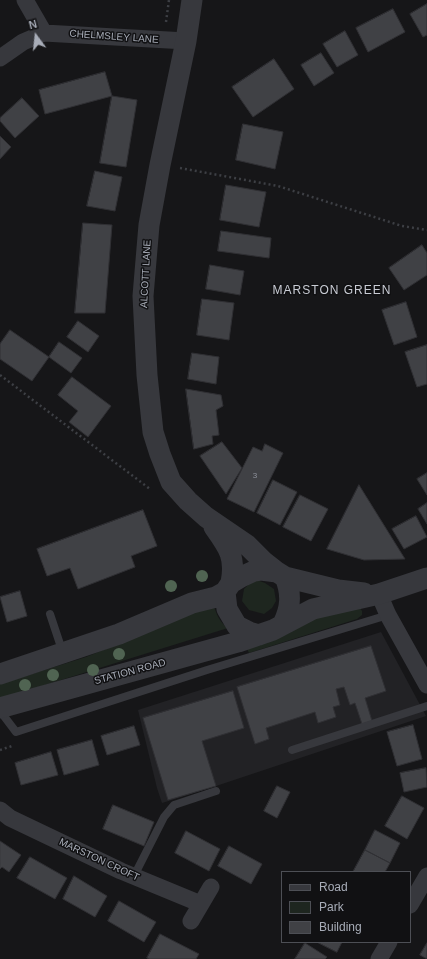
<!DOCTYPE html>
<style>
body{margin:0}
#map{position:relative;width:427px;height:959px;overflow:hidden;background:#161618;font-family:Arial,sans-serif}
canvas{display:block}
.legend{position:absolute;left:281px;top:871px;width:130px;height:72px;box-sizing:border-box;background:#111113;border:1px solid #4d4f55;margin:0;padding:5px 7px;list-style:none;font-size:12px;color:#a8adb8}
.legend li{display:flex;align-items:center;gap:8px;height:20px}
.legend b{width:20px;border:1px solid #4d4f55}
.north{position:absolute;left:16px;top:16px;width:40px;height:40px;-webkit-text-stroke:3px #111113;paint-order:stroke;rotate:345deg;font-size:11px;font-weight:700;line-height:16px;text-align:center;color:#a8adb8}
.north::after{content:'';display:block;margin:auto;width:14px;height:18px;background:#a8adb8;clip-path:polygon(50% 0,100% 100%,50% 72%,0 100%)}
</style>
<div id="map">
<canvas width="427" height="959"></canvas>
<ul class="legend">
<li><b style="height:5px;background:#37383d"></b>Road</li>
<li><b style="height:11px;background:#1e261f"></b>Park</li>
<li><b style="height:11px;background:#404145"></b>Building</li>
</ul>
<div class="north">N</div>
</div>
<script>
const context = document.querySelector('canvas').getContext('2d');
context.lineJoin = 'round';
function fillPath(path, color) { context.fillStyle = color; context.fill(path, 'evenodd'); }
function stroke(path, color, width, dash) { context.strokeStyle = color; context.lineWidth = width; context.lineCap = dash ? 'butt' : 'round'; context.setLineDash(dash || []); context.stroke(path); }
function label(font, color, halo, rows, align = 'center') {
  context.font = font + ' Arial,sans-serif'; context.lineWidth = 3; context.setLineDash([]); context.textBaseline = 'middle'; context.strokeStyle = halo; context.fillStyle = color; for (const [text, x, y, turn = 0] of rows) {
    context.save(); context.translate(x, y); context.rotate((+turn || 0) * Math.PI / 180); context.textAlign = isNaN(turn) ? turn : align; if (halo) context.strokeText(text, 0, 0); context.fillText(text, 0, 0); context.restore();
  }
}
const built = new Path2D(`
 M381 632 426 716 216 786 162 803 157 788 138 710Z`);
const green = new Path2D(`
 M254 579 265 583 274 589 276 601 272 608 264 614 249 610 242 601 244 589Z
 M213 603C216 613 219 622 228 628L0 699V684L86 657 160 627Z
 M360 608 362 611V615L357 619 249 653 245 645 304 619Z`);
const building = new Path2D(`
 M427 4V35L423 37 410 14Z
 M393 9 405 32 368 52 356 28Z
 M345 31 358 55 337 67 323 44Z
 M321 53 334 73 314 86 301 65Z
 M274 59 294 89 253 117 232 87Z
 M105 72 112 96 45 114 39 90Z
 M112 96 137 100 126 167 100 163Z
 M22 98 39 116 15 138 0 121V118Z
 M243 124 283 132 275 169 236 160Z
 M0 136 11 147 0 159Z
 M95 171 122 177 115 211 87 206Z
 M226 185 266 192 259 227 220 220Z
 M83 223 112 225 105 313H75Z
 M221 231 271 238 269 258 218 251Z
 M422 245 427 253V275L404 290 389 268Z
 M210 265 244 271 240 295 206 289Z
 M202 299 234 303 229 340 197 335Z
 M406 302 417 337 394 345 382 310Z
 M78 321 99 336 88 352 67 337Z
 M10 330 49 357 32 381 0 359V344Z
 M59 342 82 358 71 373 49 357Z
 M427 345V384L417 387 405 352Z
 M192 353 219 357 216 384 188 379Z
 M72 377 111 406 88 437 69 422 78 411 58 395Z
 M186 389 221 395 223 406 216 410 219 435 212 436 213 444 194 449Z
 M222 442 242 468 226 494 200 456Z
 M265 444 283 453 254 512 227 499 253 447 262 451Z
 M427 473V495L417 479Z
 M273 480 297 492 280 525 257 513Z
 M359 485 405 559 364 560 327 549Z
 M300 495 328 509 311 541 283 527Z
 M427 503V524L418 509Z
 M143 510 157 546 131 556 135 567 78 589 70 568 47 576 37 549Z
 M416 516 427 537 404 549 392 529Z
 M20 591 27 616 7 622 0 597Z
 M371 646 386 691 365 698 372 721 362 724 355 703 350 705 344 687 336 689 340 705 333 707 336 717 318 723 315 712 266 728 269 739 255 744 237 687Z
 M233 691 244 728 202 741 216 786 168 800 143 718Z
 M413 725 422 759 397 766 387 732Z
 M134 726 140 745 107 755 101 736Z
 M92 740 99 765 64 775 57 750Z
 M51 752 58 775 21 785 15 763Z
 M426 768 427 787 404 792 400 773Z
 M277 786 290 792 277 818 264 811Z
 M402 796 424 808 407 839 385 826Z
 M113 805 154 822 144 846 103 829Z
 M375 830 400 843 390 863 365 850Z
 M186 831 220 849 209 871 175 853Z
 M0 841 21 855 9 872 2 867 0 869Z
 M229 846 262 864 251 884 218 866Z
 M365 850 390 863 385 872H353Z
 M30 857 67 878 55 899 17 878Z
 M74 876 107 896 95 917 63 899Z
 M119 901 156 922 144 942 108 921Z
 M160 934 199 954 196 959H149L147 958Z
 M317 942H342L337 952Z
 M305 943 327 957 325 959H295Z
 M427 943V959L420 955Z`);
const path = new Path2D(`
 M166 22 169 0
 M180 168 278 186 402 226 427 230
 M0 375 150 489
 M0 750 12 746`);
const service = new Path2D(`
 M50 614 63 653
 M0 711 16 732 207 670 388 615
 M292 750 427 706
 M134 876 164 817 174 805 216 791`);
const minor = new Path2D(`
 M25 0 44 33
 M0 58 23 42 44 33 186 41
 M379 594 388 615 427 685
 M0 810 10 818 121 871 201 904
 M410 905 427 876
 M191 921 211 887
 M379 959 389 942`);
const tertiary = new Path2D(`
 M192 0 186 41 160 165 149 225 143 296 147 375 153 432 160 454 171 482 188 501 206 517 247 545 263 561 277 572
 M214 527C229 548 236 557 231 583
 M225 592 227 609 237 626 249 632 259 635
 M283 624C291 608 292 594 285 577
 M0 674 119 634 192 603 216 597 225 592 231 583 241 577 254 571 261 570 277 572 285 577 338 590 364 593
 M0 708 238 642 273 630 313 609 379 594 427 578`);
const trees = [
 [202,576],
 [171,586],
 [119,654],
 [93,670],
 [53,675],
 [25,685]
];
const numberNames = [
 ["3",255,476]
];
const streetNames = [
 ["CHELMSLEY LANE",114,37,4],
 ["ALCOTT LANE",146,274,-87],
 ["STATION ROAD",130,672,-15],
 ["MARSTON CROFT",99,860,25]
];
const quarterNames = [
 ["MARSTON GREEN",332,291]
];
fillPath(built, '#222225');
fillPath(green, '#1e261f');
fillPath(building, '#404145');
stroke(building, '#303034', 1);
stroke(path, '#3d3f44', 2.5, [2, 3]);
stroke(service, '#37383d', 8);
stroke(minor, '#37383d', 17);
stroke(tertiary, '#37383d', 21);
context.fillStyle = '#506452';
for (const [x, y] of trees) { context.beginPath(); context.arc(x, y, 6, 0, 2 * Math.PI); context.fill(); }
label('8px', '#8e929b', null, numberNames);
label('10px', '#a8adb8', '#111113', streetNames);
context.letterSpacing = '1px';
label('12px', '#c9ccd4', '#111113', quarterNames);
context.letterSpacing = '0px';
</script>
